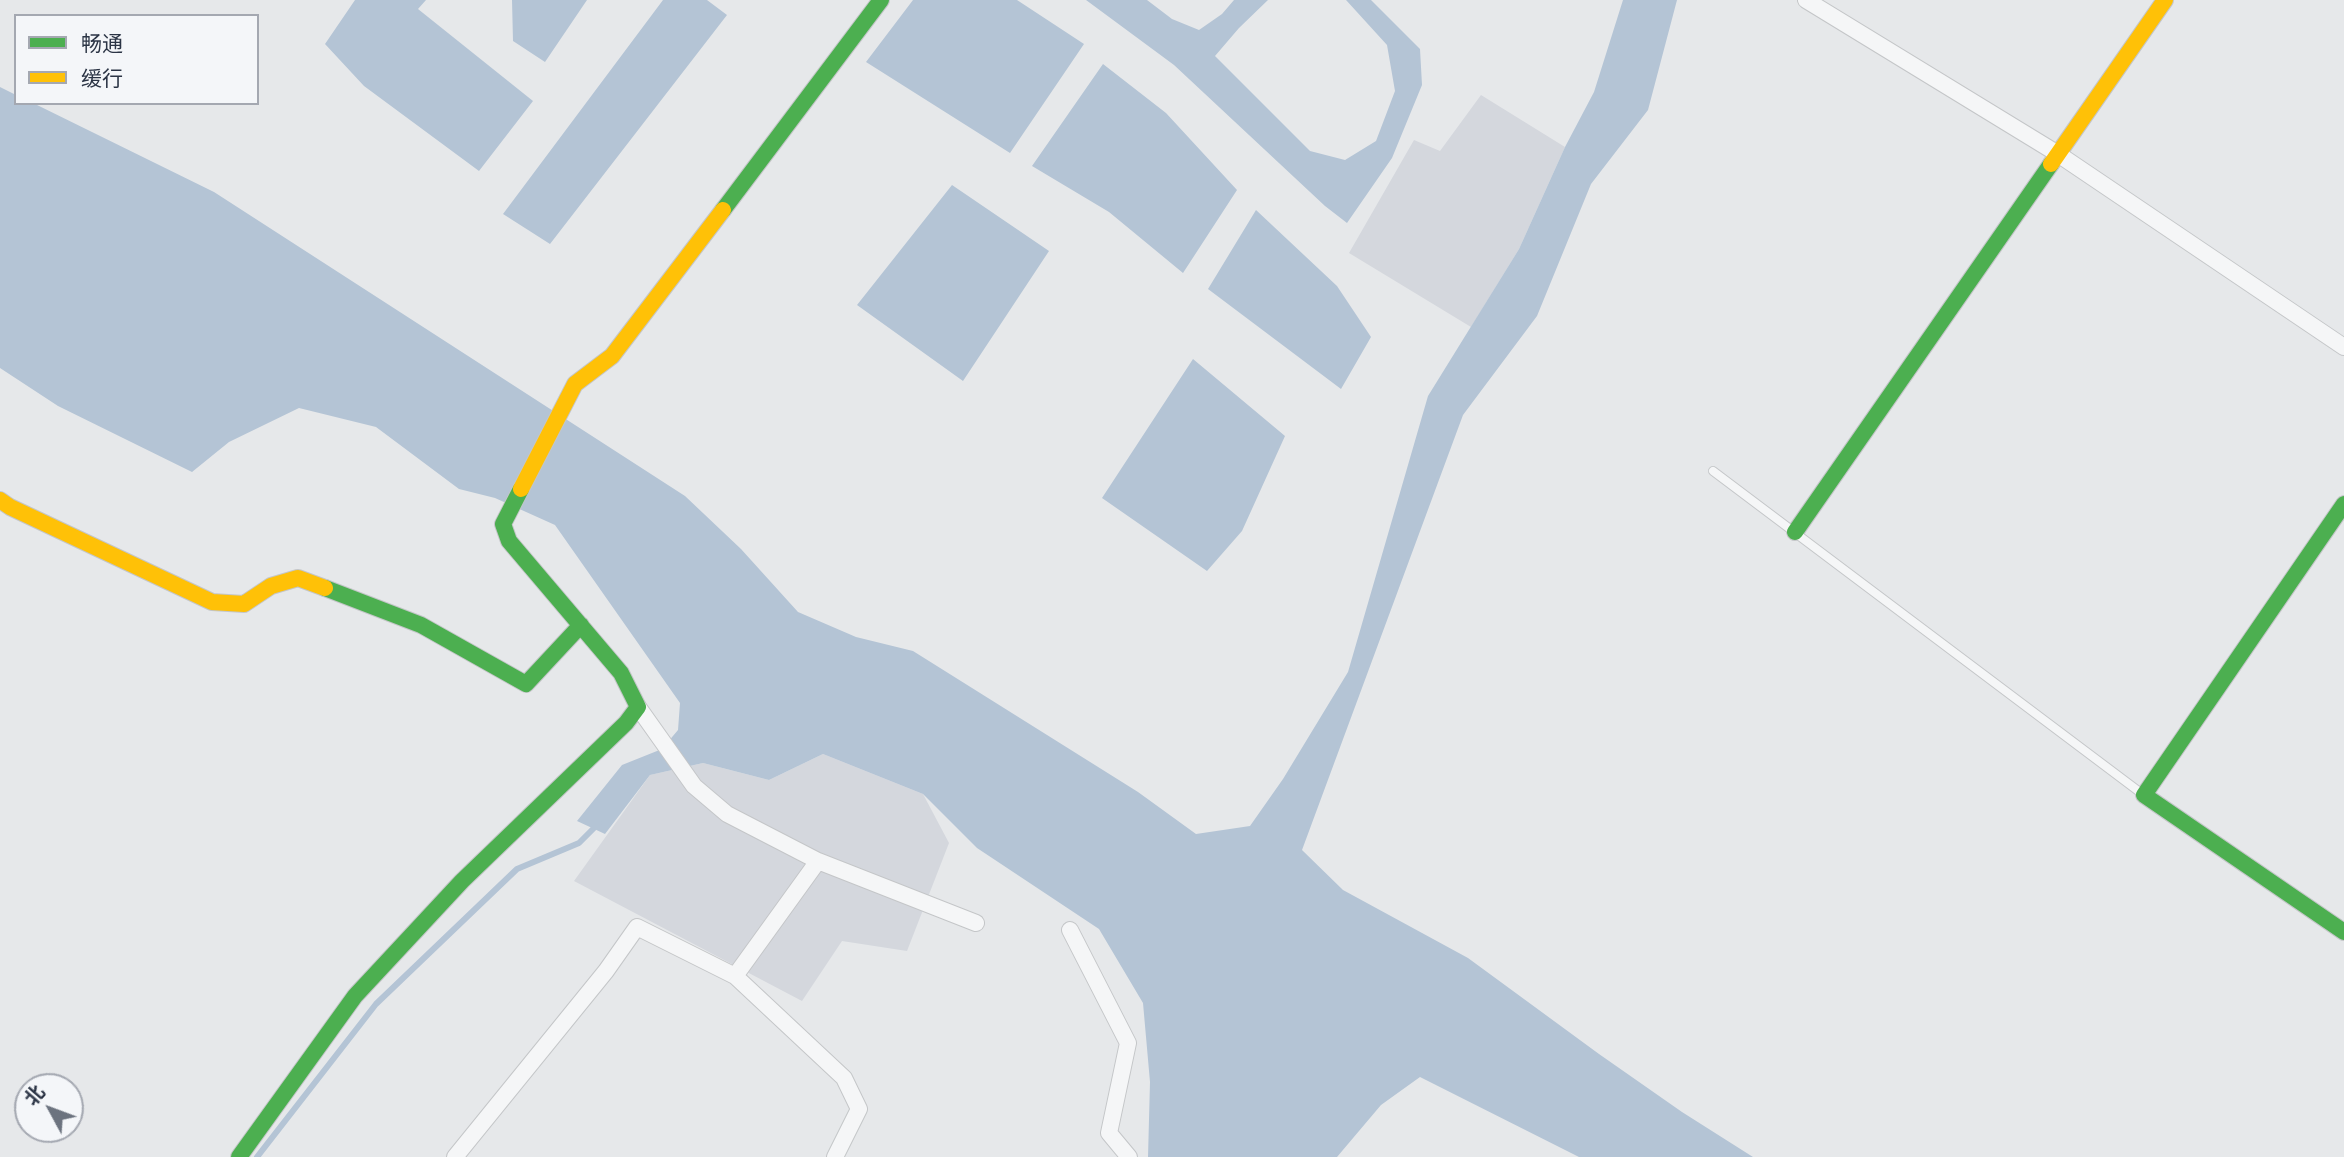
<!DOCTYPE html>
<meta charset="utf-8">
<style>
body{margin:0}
#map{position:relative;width:2344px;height:1157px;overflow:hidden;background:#e6e8ea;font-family:"DM Sans","Noto Sans SC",sans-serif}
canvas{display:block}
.legend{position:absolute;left:14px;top:14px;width:245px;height:91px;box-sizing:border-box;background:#f4f6f9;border:2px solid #a4a8b1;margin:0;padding:9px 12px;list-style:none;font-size:21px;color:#2b3445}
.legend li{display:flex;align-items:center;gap:14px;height:35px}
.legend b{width:35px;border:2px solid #a4a8b1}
.north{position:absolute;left:14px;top:1073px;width:70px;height:70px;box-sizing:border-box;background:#f4f6f9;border:2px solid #a4a8b1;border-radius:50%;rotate:311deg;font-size:19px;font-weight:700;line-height:28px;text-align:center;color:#2b3445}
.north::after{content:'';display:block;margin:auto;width:24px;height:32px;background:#6c737f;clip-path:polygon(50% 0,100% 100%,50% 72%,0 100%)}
</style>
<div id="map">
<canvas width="2344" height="1157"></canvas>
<ul class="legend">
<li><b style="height:9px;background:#4caf50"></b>畅通</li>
<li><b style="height:9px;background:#ffc107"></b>缓行</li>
</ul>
<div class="north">北</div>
</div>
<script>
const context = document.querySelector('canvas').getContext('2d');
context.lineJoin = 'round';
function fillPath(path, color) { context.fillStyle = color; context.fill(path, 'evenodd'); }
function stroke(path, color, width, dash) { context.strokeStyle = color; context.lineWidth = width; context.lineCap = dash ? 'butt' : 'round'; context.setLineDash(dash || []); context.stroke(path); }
const built = new Path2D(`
 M1481 95 1565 147 1519 249 1471 327 1349 253 1414 140 1440 151Z
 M823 754 923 794 949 843 907 951 842 941 802 1001 574 881 650 775 703 763 769 780Z`);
const water = new Path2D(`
 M355 0H426L418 9 533 101 479 171 364 86 325 44Z
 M512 0H587L545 62 513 41Z
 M663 0H707L727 15 550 244 503 214Z
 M913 0H1017L1084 44 1010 153 866 62Z
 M1086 0H1147L1172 19 1199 30 1222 14 1234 0H1268L1239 28 1215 56 1310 151 1345 160 1376 141 1395 91 1387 45 1346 0H1371L1420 49 1422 85 1392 158 1347 223 1325 206 1174 65Z
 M1623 0H1677L1648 110 1591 184 1537 316 1463 415 1302 850 1343 890 1468 958 1599 1054 1682 1112 1753 1157H1579L1420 1077 1381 1105 1337 1157H1148L1150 1082 1143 1003 1099 929 977 848 923 794 823 754 769 780 703 763 650 775 605 834 577 821 622 765 662 749 678 730 680 703 555 525 495 498 459 489 376 427 299 408 229 442 192 472 58 406 0 368V87L16 95V103H33L214 192 685 496 741 549 798 612 856 637 913 651 1138 792 1196 834 1250 826 1283 779 1348 672 1428 396 1519 249 1565 147 1594 92Z
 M1103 64 1166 113 1237 190 1183 273 1109 212 1032 166Z
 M952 185 1049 251 963 381 857 305Z
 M1256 210 1337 286 1371 337 1341 389 1208 289Z
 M1193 359 1285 436 1242 531 1207 571 1102 498Z`);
const stream = new Path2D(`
 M257 1157 376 1004 517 869 579 843 599 823`);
const lane = new Path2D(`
 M1713 471 2141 793`);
const street = new Path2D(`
 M1806 0 2058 154 2344 347
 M638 707 694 786 727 814 818 861 735 976
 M818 861 976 923
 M1070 930 1128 1043 1109 1133 1129 1157
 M455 1157 606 971 637 927 735 976 844 1078 859 1109 835 1157`);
const fast = new Path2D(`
 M723 210 881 0
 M2344 504 2144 795 2344 932
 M1795 532 2051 164
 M325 588 421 625 526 684 581 625
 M239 1157 355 996 462 881 626 723 638 707 621 673 509 541 503 524 521 489`);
const slow = new Path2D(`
 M2051 164 2165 0
 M521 489 575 384 612 356 723 210
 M0 500 10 507 212 602 244 604 271 586 298 578 325 588`);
fillPath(built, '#d4d7dd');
fillPath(water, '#b4c4d5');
stroke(stream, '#b4c4d5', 6);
stroke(lane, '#c4c6c8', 10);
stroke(street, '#c4c6c8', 18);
stroke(fast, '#c4c6c8', 18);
stroke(slow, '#c4c6c8', 18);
stroke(lane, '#f5f6f7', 8);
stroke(street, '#f5f6f7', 16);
stroke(fast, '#4caf50', 16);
stroke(slow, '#ffc107', 16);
</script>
